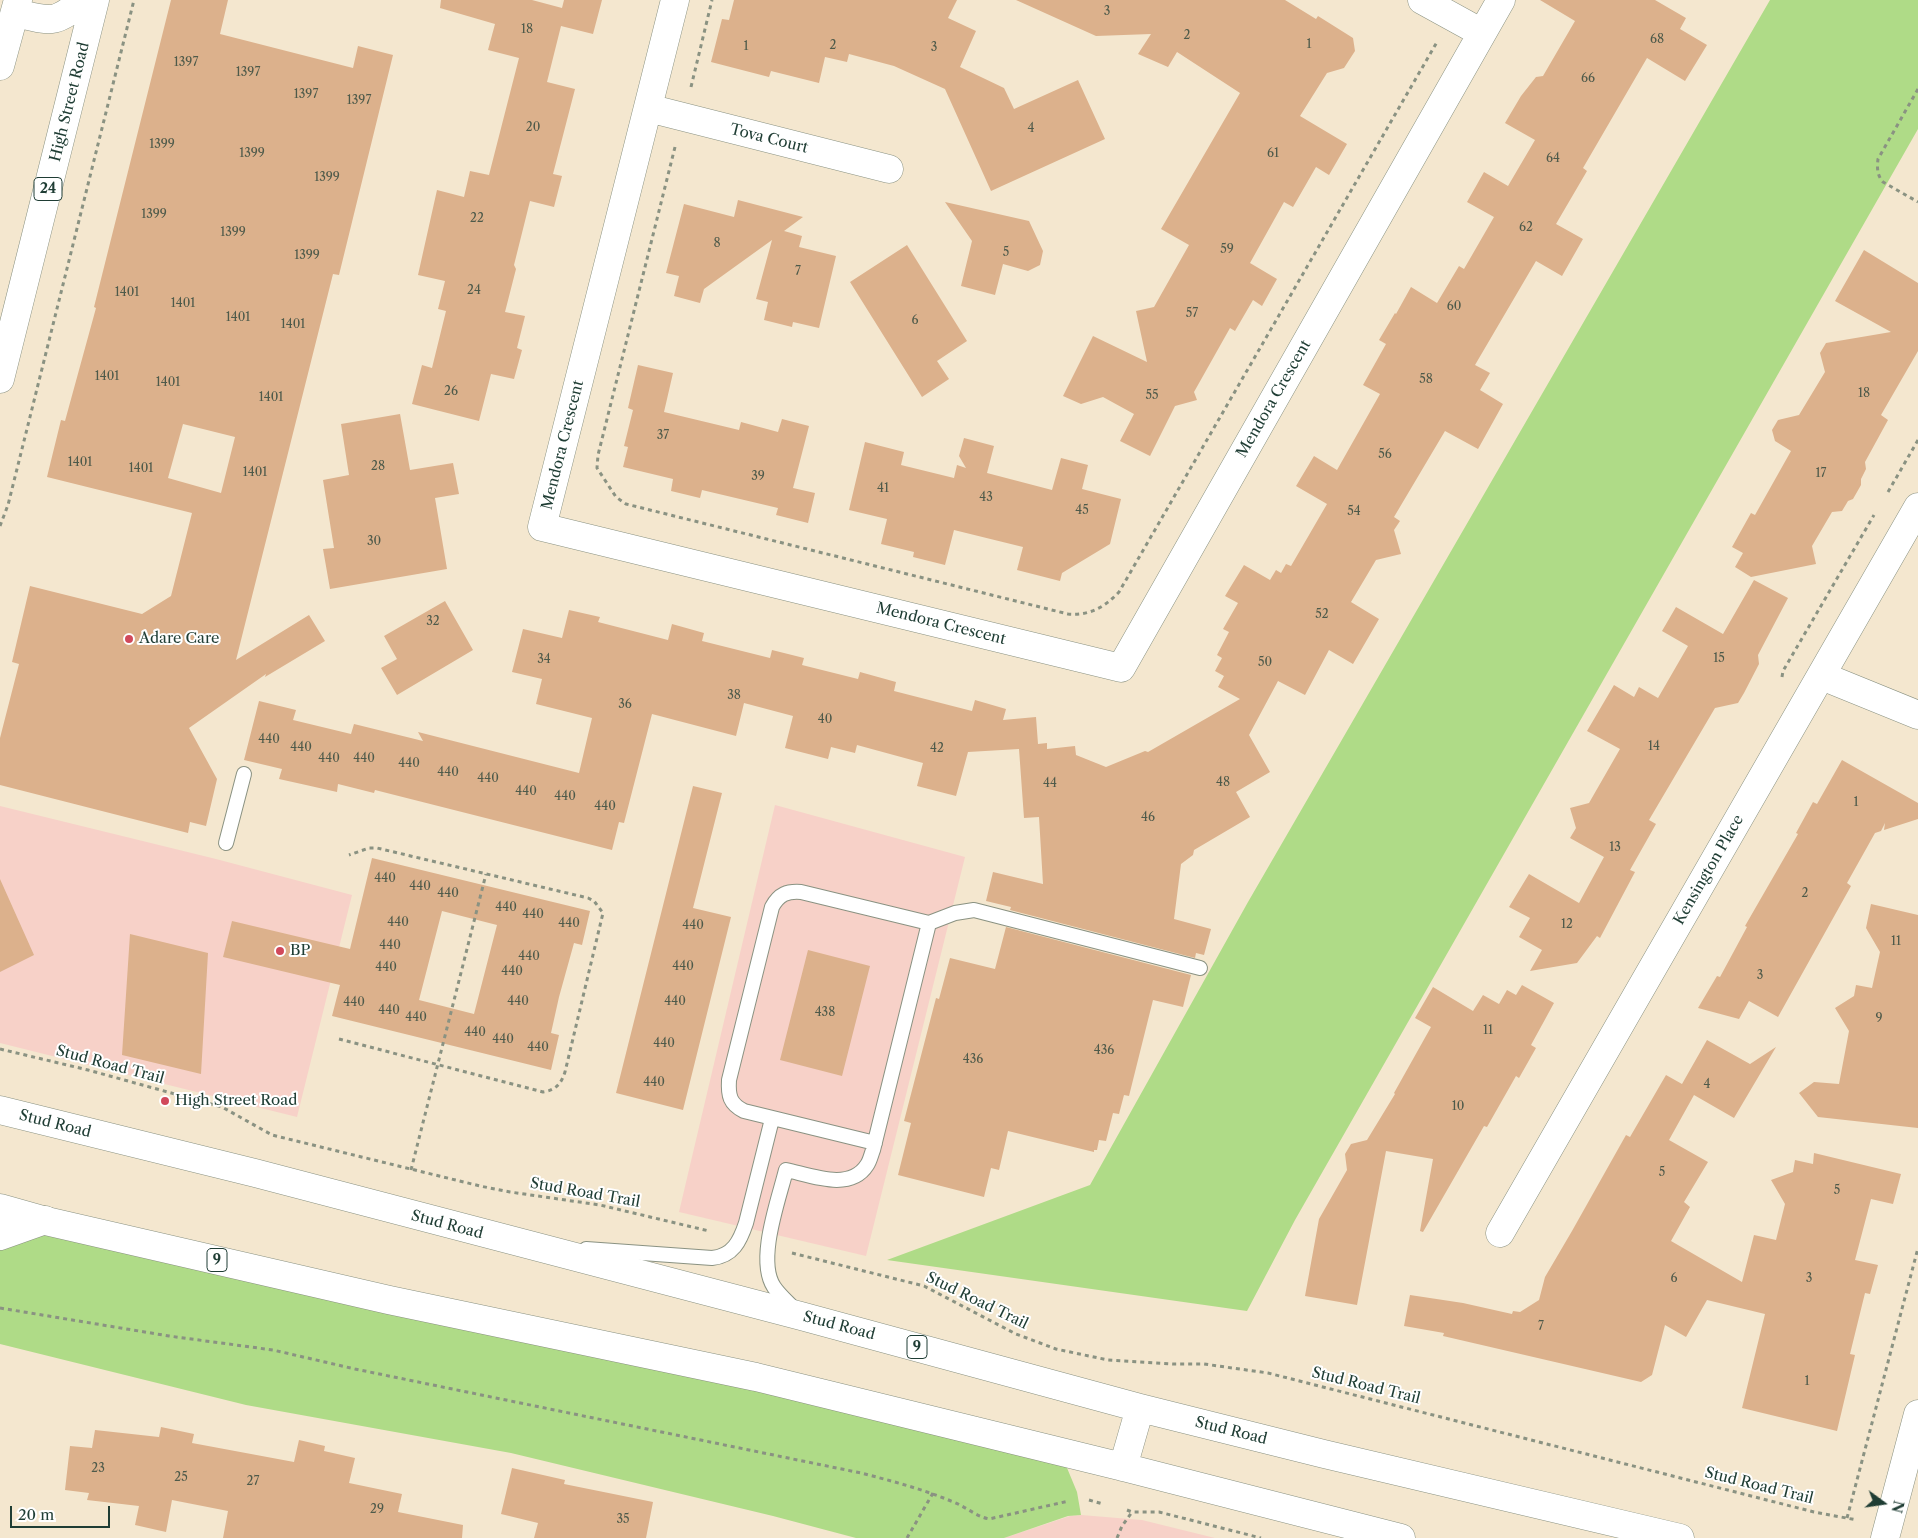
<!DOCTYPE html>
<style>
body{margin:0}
#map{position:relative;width:1918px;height:1538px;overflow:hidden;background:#f4e7cf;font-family:"Libre Caslon Text",serif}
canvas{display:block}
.north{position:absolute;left:1858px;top:1478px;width:50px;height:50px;-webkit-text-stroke:4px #fff;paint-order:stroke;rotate:104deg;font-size:14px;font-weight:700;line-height:20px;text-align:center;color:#1f3d34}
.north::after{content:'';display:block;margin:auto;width:18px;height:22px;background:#1f3d34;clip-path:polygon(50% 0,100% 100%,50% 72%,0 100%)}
.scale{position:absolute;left:10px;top:1506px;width:100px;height:22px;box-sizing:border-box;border:2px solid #1f3d34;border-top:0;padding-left:6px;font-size:15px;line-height:18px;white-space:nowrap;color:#1f3d34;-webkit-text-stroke:4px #fff;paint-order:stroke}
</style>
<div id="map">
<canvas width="1918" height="1538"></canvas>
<div class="north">N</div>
<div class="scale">20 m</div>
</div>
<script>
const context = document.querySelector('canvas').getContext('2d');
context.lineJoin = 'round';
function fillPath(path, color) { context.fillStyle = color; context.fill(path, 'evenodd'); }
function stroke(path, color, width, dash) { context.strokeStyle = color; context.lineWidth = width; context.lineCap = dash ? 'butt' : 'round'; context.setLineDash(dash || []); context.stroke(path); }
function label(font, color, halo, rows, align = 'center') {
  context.font = font + ' "Libre Caslon Text",serif'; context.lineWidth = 4; context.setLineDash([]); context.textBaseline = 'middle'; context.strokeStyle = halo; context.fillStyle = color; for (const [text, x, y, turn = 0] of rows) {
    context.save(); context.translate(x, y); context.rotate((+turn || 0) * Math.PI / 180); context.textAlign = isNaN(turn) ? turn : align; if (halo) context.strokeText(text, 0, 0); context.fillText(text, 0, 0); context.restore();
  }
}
const built = new Path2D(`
 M775 805 965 857 866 1256 679 1212Z
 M0 806 216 859 352 895 297 1117 0 1043Z
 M1081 1515 1142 1520 1215 1538H1004L1070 1516Z`);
const green = new Path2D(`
 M1770 0H1918V129L1295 1220 1247 1311 887 1260 1090 1185 1248 902Z
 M45 1220 1060 1451 1077 1492 1081 1515 1068 1516 1004 1538H856L773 1516 511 1453 246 1405 0 1344V1236Z`);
const building = new Path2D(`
 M171 0H228L220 34 353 68 358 46 393 55 339 275 333 274 236 660 309 615 325 641 265 677 266 674 189 728 217 779 206 826 190 822 188 833 0 785V738L19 664 12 662 30 586 142 614 171 596 192 513 47 477 61 420 65 421 96 308 94 307ZM183 424 235 437 221 493 168 478Z
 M441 0H532L562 8 564 0H602L593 34 561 26 547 82 575 89 553 174 562 176 554 207 530 201 514 265 516 269 505 312 525 316 517 348 522 350 514 379 491 374 479 421 412 404 422 365 432 368 446 311 438 309 445 281 418 275 437 190 464 197 470 171 489 175 519 58 488 50 495 24 440 8Z
 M734 0H957L948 18 976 31 960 67 1004 88 1014 109 1078 80 1105 139 991 191 945 89 894 66 849 54 847 62 825 57 819 83 771 71 769 77 711 62 722 19 729 20Z
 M1016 0H1285L1316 19 1318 16 1353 38 1355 51 1344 68 1327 73 1300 116 1347 144 1329 175 1316 167 1293 207 1284 202 1250 263 1277 279 1262 306 1253 300 1235 331 1230 328 1194 392 1197 400 1175 406 1150 456 1120 441 1134 414 1103 397 1081 404 1063 396 1093 336 1147 362 1136 311 1154 307 1189 245 1161 229 1240 93 1177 52 1168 67 1138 54 1151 34 1096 36Z
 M1540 0H1655L1686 18 1680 29 1707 45 1685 81 1647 58 1583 168 1587 171 1556 224 1583 239 1562 276 1536 261 1475 365 1490 373 1480 390 1503 404 1478 449 1445 431 1394 517 1400 521 1394 530 1401 554 1376 560 1351 602 1379 619 1353 664 1329 650 1305 695 1278 681 1249 735 1270 772 1236 792 1250 817 1194 850 1193 855 1181 864 1174 919 1211 929 1204 955 1196 953 1195 958 1010 910 1011 907 986 901 993 872 1043 884 1039 817 1024 818 1019 749 968 752 956 796 917 786 923 763 857 745 855 753 831 747 828 759 785 748 793 716 744 703 736 736 652 714 624 823 619 822 612 850 375 790 374 793 338 784 337 792 306 785 279 779 282 769 244 760 259 701 296 710 293 720 351 734 354 724 423 741 418 732 579 773 592 718 536 704 542 679 512 672 523 629 562 638 569 610 600 617 598 622 668 640 672 624 704 633 702 641 770 658 772 650 804 658 802 665 858 679 860 672 896 682 894 691 972 711 975 700 1006 709 1003 720 1036 717 1038 744 1047 743V749L1075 746 1076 755 1106 767 1145 751 1148 752 1240 699 1218 687 1224 676 1215 671 1222 658 1217 655 1229 632 1223 629 1238 603 1225 596 1244 565 1270 580 1276 570 1281 573 1286 564 1291 566 1327 504 1296 486 1314 456 1337 470 1380 394 1363 385 1386 344 1379 340 1395 313 1396 314 1411 287 1437 303 1459 266 1464 269 1494 217 1467 202 1484 172 1508 186 1535 140 1505 123 1521 96 1536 77 1543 76 1575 21Z
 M738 200 803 217 784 231 802 236 799 247 836 256 819 328 793 322 792 327 764 320 768 302 756 299 772 240 704 289 700 303 674 296 679 276 666 273 684 204 734 217Z
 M945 202 1029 221 1043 251 1040 265 1028 271 1003 264 995 295 961 286 972 241Z
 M907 245 967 341 937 361 949 379 922 397 850 282Z
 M1864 250 1918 283V351L1881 415 1888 420 1865 462 1866 469 1861 479V485L1853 499 1848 501 1842 511 1832 512 1812 546 1816 564 1751 577 1735 567 1743 553 1732 547 1751 513 1755 515 1791 451 1775 441 1772 430 1778 420 1799 415 1825 372 1820 353 1826 343 1891 332 1835 301Z
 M638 365 673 373 664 412 739 430 741 422 778 432 782 419 809 426 793 488 815 493 808 523 776 515 778 508 702 490 700 498 671 491 673 479 623 467 628 447 624 446 633 410 628 408Z
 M400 414 410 470 453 463 459 494 435 498 447 569 330 589 323 549 334 548 323 480 349 475 341 424Z
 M964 438 994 446 987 473 1052 490 1061 458 1088 465 1082 489 1121 499 1110 544 1062 573 1060 581 1017 570 1023 547 954 530 945 565 913 557 914 552 881 544 887 519 849 510 865 442 904 452 901 465 954 478 957 465 966 468 959 456Z
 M1754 580 1788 598 1758 655 1759 664 1744 693 1738 703 1715 708 1649 820 1656 824 1630 870 1635 872 1600 938 1597 936 1577 963 1530 971 1542 950 1519 937 1530 918 1509 907 1529 874 1579 903 1604 857 1570 838 1576 828 1570 808 1589 803 1620 749 1587 731 1614 685 1634 697 1639 687 1658 698 1688 646 1662 631 1676 607 1723 634Z
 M445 601 473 650 397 695 381 668 397 659 384 636Z
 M1842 760 1918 803V819L1884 830 1885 823 1881 831 1875 833 1847 883 1851 886 1778 1017 1749 1001 1739 1019 1698 1008 1717 976 1720 977 1747 927 1745 926 1798 834 1796 833 1813 802 1817 804Z
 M693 786 722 793 693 908 731 917 683 1110 616 1093Z
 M372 858 590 911 582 945 574 943 559 997 551 1033 559 1035 551 1070 332 1016 340 985 223 957 232 921 350 949ZM442 911 497 925 474 1014 419 1000Z
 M0 879 34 955 0 972Z
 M1871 904 1918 915V1128L1818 1117 1799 1093 1814 1082 1839 1084 1849 1031 1835 1008 1854 996 1856 985 1872 988 1880 952 1866 928Z
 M1006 927 1191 975 1183 1007 1153 1000 1129 1096 1124 1095 1119 1114 1113 1113 1106 1141 1099 1140 1097 1150H1094V1152L1008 1131 999 1170 991 1168 984 1197 898 1175 911 1123 904 1121 936 998 939 999 950 958 995 969Z
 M130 934 208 953 201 1074 122 1055Z
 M808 950 870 966 842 1076 780 1060Z
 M1522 985 1554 1003 1531 1045 1536 1048 1519 1078 1516 1076 1487 1127 1484 1126 1423 1232 1420 1231 1433 1159 1386 1151 1357 1305 1305 1296 1319 1219 1347 1170 1345 1154 1351 1144 1367 1140 1395 1094 1394 1093 1431 1027 1415 1018 1433 987 1473 1011 1483 995 1499 1004 1507 990 1516 995Z
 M1707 1040 1750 1064 1776 1047 1734 1118 1694 1095 1669 1140 1708 1162 1684 1202 1690 1207 1671 1241 1742 1282 1754 1235 1776 1240 1785 1204 1771 1180 1793 1172 1795 1160 1813 1164 1814 1153 1901 1174 1893 1204 1871 1199 1855 1260 1878 1265 1870 1294 1865 1293 1850 1354 1855 1355 1837 1431 1742 1408 1765 1314 1707 1300 1686 1337 1665 1325 1652 1375 1641 1382 1443 1336 1444 1333 1404 1326 1410 1295 1463 1303 1512 1314 1513 1311 1520 1312 1539 1300 1545 1277 1572 1231 1626 1135 1630 1137 1666 1075 1682 1084Z
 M161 1427 194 1434 192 1443 294 1462 299 1440 325 1446 324 1451 355 1458 349 1483 402 1494 398 1512 463 1525 462 1538H223L228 1511 172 1500 166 1532 135 1525 139 1506 87 1500 89 1493 65 1490 70 1446 92 1448 95 1430 159 1437Z
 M512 1468 565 1480 564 1484 653 1502 646 1538H534L538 1523 501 1514Z`);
const path = new Path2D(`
 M691 87 712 0
 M1918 89 1878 159C1877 168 1877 175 1883 182L1918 202
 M675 147 598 455 597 468 616 497 626 504 1068 614C1089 616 1105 607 1119 592L1437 42
 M1888 492 1918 440
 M0 526 8 505 134 0
 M1782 677 1783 671 1874 515
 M339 1039 543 1092C556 1090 561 1084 565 1072L603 913 594 901 588 898 377 848H369L349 855
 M0 1049 88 1070 222 1107 272 1135 480 1186 510 1192 600 1205 709 1231
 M411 1170 486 874
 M792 1253 924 1286 1016 1334 1056 1349 1108 1360 1173 1364H1204L1268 1373 1814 1512 1857 1520
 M0 1308 169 1336 273 1350 355 1369 861 1473C892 1481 922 1489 951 1501 965 1506 975 1516 989 1519L1069 1501
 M1089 1500 1103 1504
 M1127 1510 1132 1512H1159L1261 1538
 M1847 1518 1918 1248
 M907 1538 933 1493
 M1117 1538 1122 1526 1132 1512`);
const service = new Path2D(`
 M226 843 244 774
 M875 1143 744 1111C730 1104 728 1096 729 1080L772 907C779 894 787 891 801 892L929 923 955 913 974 910 1200 968
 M586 1249 712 1258C733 1256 740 1241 746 1223L772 1119
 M795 1310C789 1303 780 1296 774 1287 756 1260 779 1199 786 1170 810 1175 850 1192 867 1165 870 1161 871 1155 873 1150L929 923`);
const minor = new Path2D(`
 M675 0 542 527 1121 668 1501 0
 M1422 0 1482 33
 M648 108 889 169
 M1822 676 1918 715
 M1500 1233 1918 507
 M1885 1538 1918 1414`);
const primary = new Path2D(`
 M15 13C54 22 53 24 85 0
 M0 66 18 0
 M0 379 95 0
 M0 1236 45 1220`);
const trunk = new Path2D(`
 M0 1110 255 1173 801 1316 1140 1408 1324 1454 1680 1538
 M0 1208 46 1221 389 1300 756 1377 1123 1467 1401 1538
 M1123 1467 1140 1408`);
const markers = [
 [129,639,5,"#d1495b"],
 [280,951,5,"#d1495b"],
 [165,1101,5,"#d1495b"]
];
const numberNames = [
 ["3",1107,12],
 ["18",527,30],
 ["2",1187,36],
 ["68",1657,40],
 ["1",1309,45],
 ["2",833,46],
 ["1",746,47],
 ["3",934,48],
 ["1397",186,63],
 ["1397",248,73],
 ["66",1588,79],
 ["1397",306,95],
 ["1397",359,101],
 ["20",533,128],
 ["4",1031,129],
 ["1399",162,145],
 ["1399",252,154],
 ["61",1273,154],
 ["64",1553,159],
 ["1399",327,178],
 ["1399",154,215],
 ["22",477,219],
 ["62",1526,228],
 ["1399",233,233],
 ["8",717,244],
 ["59",1227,250],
 ["5",1006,253],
 ["1399",307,256],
 ["7",798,272],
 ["24",474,291],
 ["1401",127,293],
 ["1401",183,304],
 ["60",1454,307],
 ["57",1192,314],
 ["1401",238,318],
 ["6",915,321],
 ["1401",293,325],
 ["1401",107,377],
 ["58",1426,380],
 ["1401",168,383],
 ["26",451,392],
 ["18",1864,394],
 ["55",1152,396],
 ["1401",271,398],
 ["37",663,436],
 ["56",1385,455],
 ["1401",80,463],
 ["28",378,467],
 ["1401",141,469],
 ["1401",255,473],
 ["17",1821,474],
 ["39",758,477],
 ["41",883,489],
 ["43",986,498],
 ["45",1082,511],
 ["54",1354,512],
 ["30",374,542],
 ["52",1322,615],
 ["32",433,622],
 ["15",1719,659],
 ["34",544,660],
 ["50",1265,663],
 ["38",734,696],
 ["36",625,705],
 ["40",825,720],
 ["440",269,740],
 ["14",1654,747],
 ["440",301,748],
 ["42",937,749],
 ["440",329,759],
 ["440",364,759],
 ["440",409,764],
 ["440",448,773],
 ["440",488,779],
 ["48",1223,783],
 ["44",1050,784],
 ["440",526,792],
 ["440",565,797],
 ["1",1856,803],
 ["440",605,807],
 ["46",1148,818],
 ["13",1615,848],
 ["440",385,879],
 ["440",420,887],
 ["440",448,894],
 ["2",1805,894],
 ["440",506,908],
 ["440",533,915],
 ["440",398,923],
 ["440",569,924],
 ["12",1567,925],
 ["440",693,926],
 ["11",1896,942],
 ["440",390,946],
 ["440",529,957],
 ["440",683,967],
 ["440",386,968],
 ["440",512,972],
 ["3",1760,976],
 ["440",518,1002],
 ["440",675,1002],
 ["440",354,1003],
 ["440",389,1011],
 ["438",825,1013],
 ["440",416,1018],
 ["9",1879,1019],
 ["11",1488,1031],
 ["440",475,1033],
 ["440",503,1040],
 ["440",664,1044],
 ["440",538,1048],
 ["436",1104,1051],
 ["436",973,1060],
 ["440",654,1083],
 ["4",1707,1085],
 ["10",1458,1107],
 ["5",1662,1173],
 ["5",1837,1191],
 ["6",1674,1279],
 ["3",1809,1279],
 ["7",1541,1327],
 ["1",1807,1382],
 ["23",98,1469],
 ["25",181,1478],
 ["27",253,1482],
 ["29",377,1510],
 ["35",623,1520]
];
const shields = [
 [48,189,28],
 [217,1260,20],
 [917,1347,20]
];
const shieldNames = [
 ["24",48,189],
 ["9",217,1260],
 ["9",917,1347]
];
const streetNames = [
 ["High Street Road",70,102,-76],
 ["Tova Court",769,139,14],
 ["Mendora Crescent",1274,399,-60],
 ["Mendora Crescent",563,445,-76],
 ["Mendora Crescent",941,624,14],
 ["Kensington Place",1709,870,-60],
 ["Stud Road Trail",110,1065,15],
 ["Stud Road",55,1124,14],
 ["Stud Road Trail",585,1193,10],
 ["Stud Road",447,1225,15],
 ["Stud Road Trail",977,1301,26],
 ["Stud Road",839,1326,15],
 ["Stud Road Trail",1366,1386,14],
 ["Stud Road",1231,1431,14],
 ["Stud Road Trail",1759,1486,14]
];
const poiNames = [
 ["Adare Care",139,639],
 ["BP",290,951],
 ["High Street Road",175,1101]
];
fillPath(built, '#f7d1c8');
fillPath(green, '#afdb87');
fillPath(building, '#dcb18c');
stroke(service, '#8a9282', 16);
stroke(minor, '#8a9282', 29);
stroke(primary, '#8a9282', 29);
stroke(trunk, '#8a9282', 29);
stroke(path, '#8a9282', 3, [4, 4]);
stroke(service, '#fff', 14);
stroke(minor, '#fff', 28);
stroke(primary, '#fff', 28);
stroke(trunk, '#fff', 28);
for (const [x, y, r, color] of markers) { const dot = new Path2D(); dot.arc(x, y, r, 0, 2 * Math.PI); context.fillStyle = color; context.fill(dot); stroke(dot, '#fff', 2); }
label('12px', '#4e5a4a', null, numberNames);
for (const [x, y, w] of shields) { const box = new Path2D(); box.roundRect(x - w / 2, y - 11.5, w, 23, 4); context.fillStyle = '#fff'; context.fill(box); stroke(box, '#1f3d34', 1); }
label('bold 14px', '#1f3d34', null, shieldNames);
label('15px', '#1f3d34', '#fff', streetNames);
label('15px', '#1f3d34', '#fff', poiNames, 'left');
</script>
